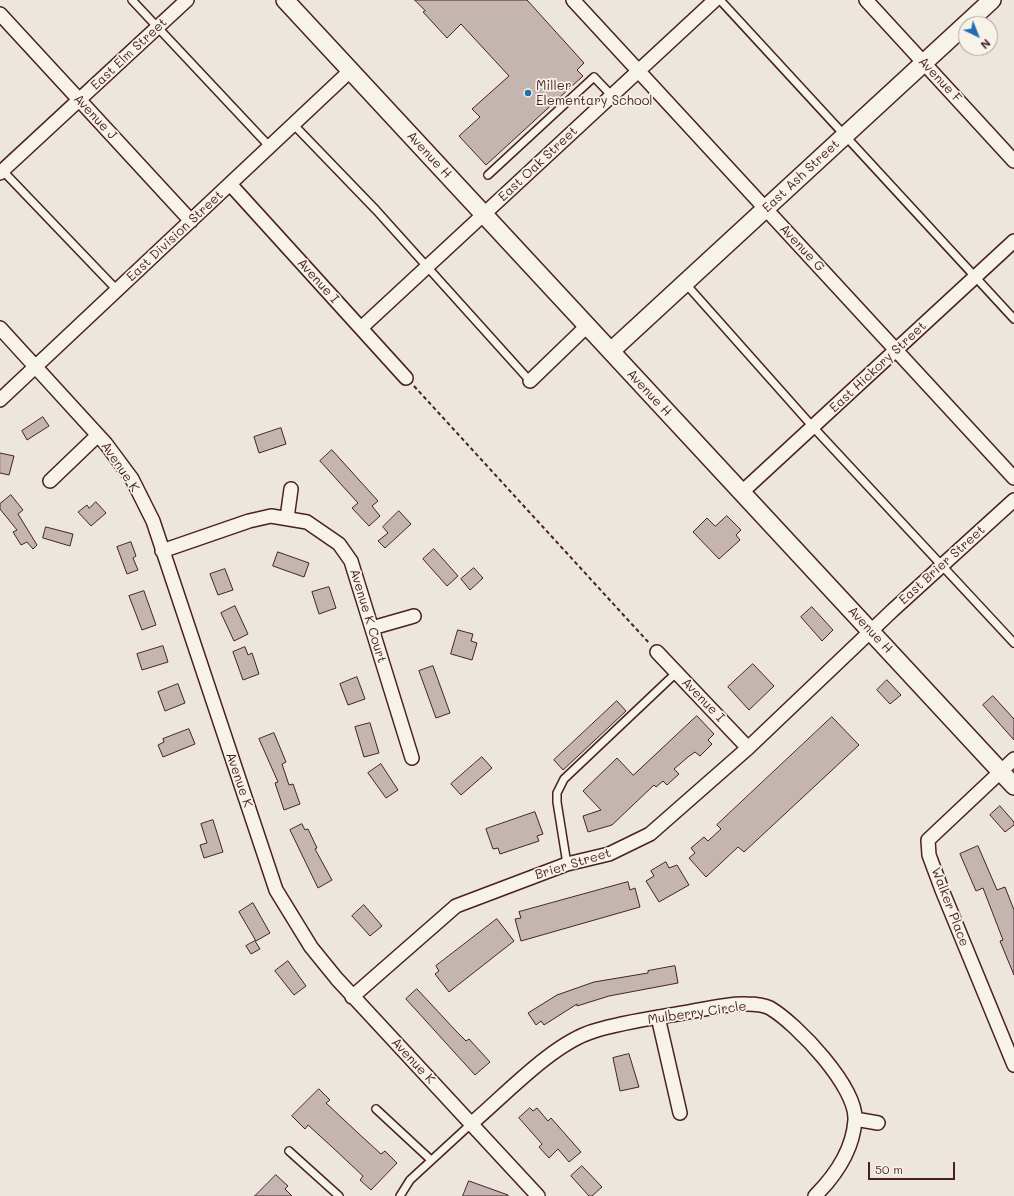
<!DOCTYPE html>
<style>
body{margin:0}
#map{position:relative;width:1014px;height:1196px;overflow:hidden;background:#ece6dd;font-family:Mali,sans-serif}
canvas{display:block}
.north{position:absolute;left:958px;top:16px;width:40px;height:40px;box-sizing:border-box;background:#f7f3e8;border:1px solid #b29e9c;border-radius:50%;rotate:137deg;font-size:11px;font-weight:700;line-height:16px;text-align:center;color:#4a1f2b}
.north::after{content:'';display:block;margin:auto;width:14px;height:18px;background:#1f6fb2;clip-path:polygon(50% 0,100% 100%,50% 72%,0 100%)}
.scale{position:absolute;left:868px;top:1162px;width:87px;height:18px;box-sizing:border-box;border:2px solid #4a1f2b;border-top:0;padding-left:5px;font-size:12px;line-height:14px;white-space:nowrap;color:#4a1f2b;-webkit-text-stroke:3px #f7f3e8;paint-order:stroke}
</style>
<div id="map">
<canvas width="1014" height="1196"></canvas>
<div class="north">N</div>
<div class="scale">50 m</div>
</div>
<script>
const context = document.querySelector('canvas').getContext('2d');
context.lineJoin = 'round';
function fillPath(path, color) { context.fillStyle = color; context.fill(path, 'evenodd'); }
function stroke(path, color, width, dash) { context.strokeStyle = color; context.lineWidth = width; context.lineCap = dash ? 'butt' : 'round'; context.setLineDash(dash || []); context.stroke(path); }
function label(font, color, halo, rows, align = 'center') {
  context.font = font + ' Mali,sans-serif'; context.lineWidth = 3.5; context.setLineDash([]); context.textBaseline = 'middle'; context.strokeStyle = halo; context.fillStyle = color; for (const [text, x, y, turn = 0] of rows) {
    context.save(); context.translate(x, y); context.rotate((+turn || 0) * Math.PI / 180); context.textAlign = isNaN(turn) ? turn : align; if (halo) context.strokeText(text, 0, 0); context.fillText(text, 0, 0); context.restore();
  }
}
const building = new Path2D(`
 M415 0H527L584 63 577 70 583 76 486 165 459 136 480 117 472 109 509 76 461 24 447 38 423 12 425 11Z
 M43 417 49 426 27 440 22 431Z
 M281 428 286 444 259 453 254 437Z
 M332 450 378 501 372 506 380 516 369 526 352 508 358 503 320 461Z
 M0 453 14 456 9 475 0 473Z
 M11 495 23 510 18 514 37 545 33 549 27 542 21 545 13 532 17 530 0 509V504Z
 M96 502 106 513 91 526 78 512 87 505 89 508Z
 M399 511 411 524 385 548 378 541 388 533 383 527Z
 M727 516 741 530 736 535 740 540 719 559 693 532 707 518 715 526Z
 M46 527 73 534 70 546 43 538Z
 M131 542 136 556 133 558 138 570 127 574 117 547Z
 M434 549 458 576 447 586 423 559Z
 M278 552 309 563 304 577 273 566Z
 M474 568 483 578 470 590 461 579Z
 M225 569 233 590 218 595 210 574Z
 M329 587 336 608 319 614 312 592Z
 M144 591 156 625 142 630 129 596Z
 M235 606 248 634 234 641 221 613Z
 M812 607 833 630 822 641 801 617Z
 M458 630 473 634 471 641 477 643 472 660 451 654Z
 M163 646 168 662 142 670 137 654Z
 M245 647 248 655 252 653 259 674 243 680 233 652Z
 M753 664 774 686 749 710 728 687Z
 M433 666 450 713 436 718 419 671Z
 M357 677 365 699 348 705 340 684Z
 M887 680 901 695 890 704 877 690Z
 M178 684 185 703 165 711 158 692Z
 M993 696 1014 719V740L983 705Z
 M617 701 626 711 563 770 554 760Z
 M697 716 714 734 708 740 712 744 700 756 695 752 688 757 674 769 679 774 667 785 663 781 656 787 654 785 612 825 588 832 583 816 601 810 583 791 617 758 633 775Z
 M832 717 859 745 744 852 738 847 706 877 689 858 695 853 691 848 704 837 708 841 721 829 717 825Z
 M370 723 379 753 364 757 355 727Z
 M189 729 195 744 163 757 158 745 164 742 163 739Z
 M274 733 286 762 282 764 289 785 293 784 300 804 284 810 275 783 278 782 259 739Z
 M482 757 492 768 461 795 451 784Z
 M381 764 398 790 386 798 368 773Z
 M1000 806 1014 822V825L1005 832 990 815Z
 M535 812 543 834 537 836 539 841 500 854 498 848 493 849 486 829Z
 M213 820 223 852 204 858 200 845 207 843 201 824Z
 M302 824 305 830 308 829 317 848 315 849 332 880 318 888 290 830Z
 M978 846 997 890 1005 887 1014 910V975L1000 941 1003 940 983 888 976 891 960 854Z
 M666 862 669 868 677 865 689 885 659 902 646 881 654 876 651 871Z
 M628 882 630 890 635 888 640 907 521 941 515 919 521 918 519 912Z
 M253 903 270 933 256 941 239 912Z
 M364 905 382 926 370 936 352 916Z
 M497 919 514 941 449 992 435 974 439 971 436 966Z
 M255 941 260 949 251 954 246 946Z
 M288 961 306 986 294 995 275 971Z
 M675 966 678 983 609 996 577 1006V1004L544 1025 541 1021 536 1025 528 1013 557 995 594 982 648 973V971Z
 M417 989 456 1031 466 1041 469 1039 490 1062 475 1075 406 999Z
 M629 1054 639 1087 620 1091 613 1058Z
 M319 1089 330 1100 326 1103 358 1133 381 1154 385 1151 397 1163 371 1190 360 1180 363 1176 331 1146 308 1125 305 1129 292 1116Z
 M530 1108 533 1111 537 1108 548 1121 551 1118 581 1152 569 1162 558 1149 549 1158 539 1147 542 1144 519 1118Z
 M582 1166 602 1187 592 1196H589L571 1176Z
 M276 1175 288 1186 285 1189 292 1196H255Z
 M469 1181 508 1195V1196H463Z`);
const path = new Path2D(`
 M414 386 650 644`);
const service = new Path2D(`
 M132 0 270 147
 M720 0 1014 319
 M293 124 376 210 530 381
 M2 170 117 290
 M488 175 594 77 612 96
 M685 283 813 427 1014 643
 M567 864 557 802V793L564 779 676 673
 M376 1109 431 1160
 M289 1151 339 1196
 M400 1196 410 1180 472 1123`);
const minor = new Path2D(`
 M573 0 1014 478
 M866 0 1014 161
 M0 14 191 221
 M0 173 187 0
 M230 184 406 378
 M0 328 106 444 132 479 153 521 276 890 311 947 337 979 538 1196
 M361 328 715 0
 M530 381 587 326
 M0 400 350 71
 M50 481 98 435
 M742 492 1014 241
 M287 518 291 489
 M162 551 249 521 271 516 307 522 339 544 351 561 412 758
 M372 628 414 616
 M657 652 748 748
 M1014 759 928 840 929 855 942 890 1014 1065
 M352 997 456 906 567 864 609 854 650 834 748 748 893 610 1014 500
 M658 1017 680 1113
 M855 1119 878 1123
 M472 1123C505 1095 553 1043 594 1031 623 1022 654 1018 683 1013 702 1010 728 1003 746 1004 753 1004 764 1005 770 1008 797 1024 857 1087 855 1120 853 1150 835 1176 815 1196`);
const tertiary = new Path2D(`
 M285 0 1014 786
 M611 351 992 0`);
const markers = [
 [528,93,4,"#1f6fb2"]
];
const streetNames = [
 ["East Elm Street",129,54,-43],
 ["Avenue F",940,80,47],
 ["Avenue J",95,117,47],
 ["Avenue H",429,155,47],
 ["East Oak Street",538,164,-43],
 ["East Ash Street",801,176,-43],
 ["East Division Street",175,236,-43],
 ["Avenue G",802,248,47],
 ["Avenue I",318,281,48],
 ["East Hickory Street",878,367,-43],
 ["Avenue H",649,393,47],
 ["Avenue K",120,467,56],
 ["East Brier Street",942,565,-42],
 ["Avenue K Court",368,616,73],
 ["Avenue H",870,630,47],
 ["Avenue I",703,700,46],
 ["Avenue K",239,780,71],
 ["Brier Street",573,864,-17],
 ["Walker Place",950,907,69],
 ["Mulberry Circle",697,1013,-8],
 ["Avenue K",413,1061,47]
];
const poiNames = [
 ["Miller",536,86],
 ["Elementary School",536,101]
];
fillPath(building, '#c4b5b0');
stroke(building, '#4a1f2b', 1);
stroke(service, '#4a1f2b', 10);
stroke(minor, '#4a1f2b', 16);
stroke(tertiary, '#4a1f2b', 20);
stroke(path, '#4a1f2b', 2, [4, 3]);
stroke(service, '#f7f3e8', 7);
stroke(minor, '#f7f3e8', 13);
stroke(tertiary, '#f7f3e8', 17);
for (const [x, y, r, color] of markers) { const dot = new Path2D(); dot.arc(x, y, r, 0, 2 * Math.PI); context.fillStyle = color; context.fill(dot); stroke(dot, '#f7f3e8', 1.5); }
label('13px', '#4a1f2b', '#f7f3e8', streetNames);
label('13px', '#4a1f2b', '#f7f3e8', poiNames, 'left');
</script>
